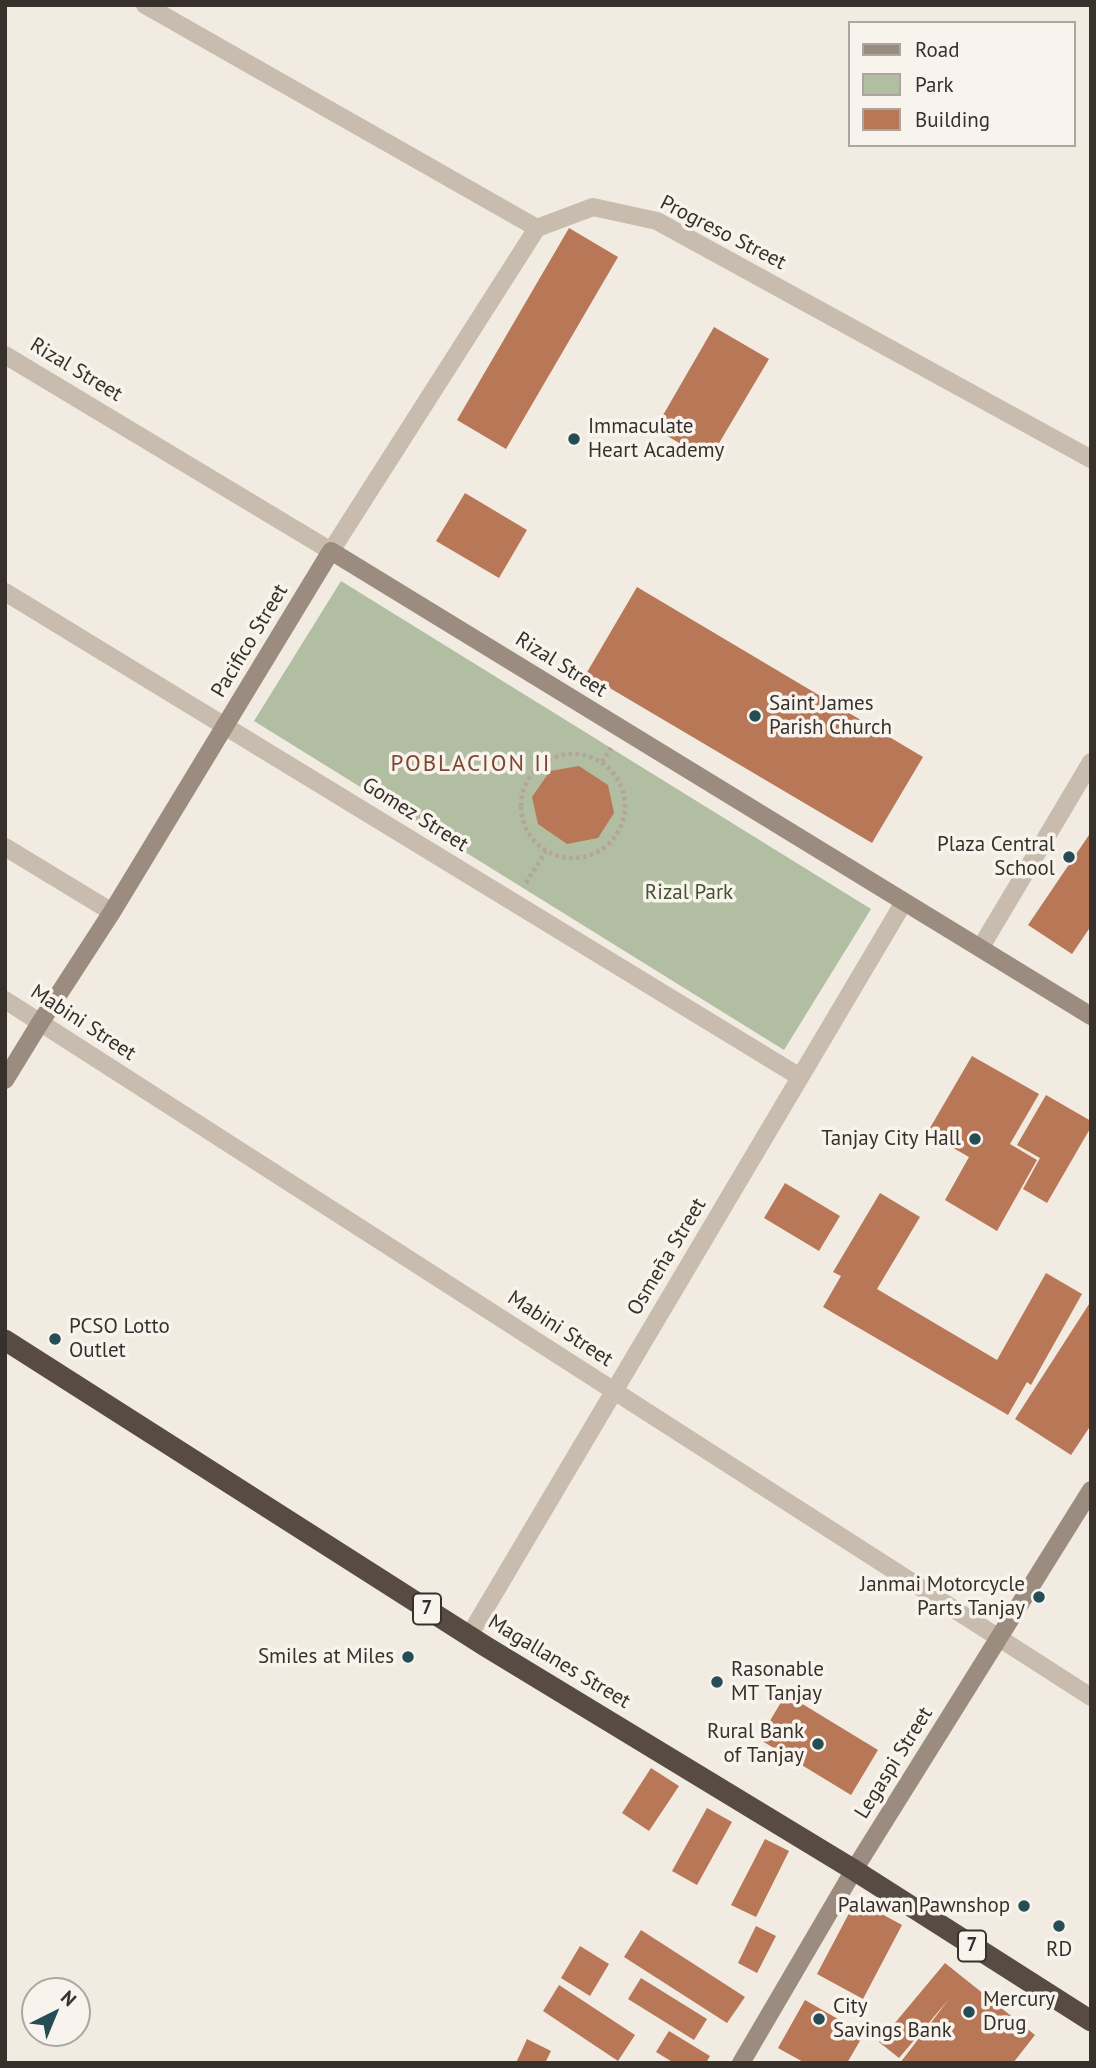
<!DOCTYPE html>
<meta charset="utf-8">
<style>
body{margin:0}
#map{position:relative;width:1096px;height:2068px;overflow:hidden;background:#f1ebe1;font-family:"PT Sans",sans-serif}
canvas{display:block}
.frame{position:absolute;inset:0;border:7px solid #37302b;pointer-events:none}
.legend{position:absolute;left:848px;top:21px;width:228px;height:126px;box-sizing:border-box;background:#f8f4ed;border:2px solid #aba69f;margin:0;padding:9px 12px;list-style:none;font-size:21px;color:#37302b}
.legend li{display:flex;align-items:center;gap:14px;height:35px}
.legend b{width:35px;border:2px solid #aba69f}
.north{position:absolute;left:21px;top:1977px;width:70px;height:70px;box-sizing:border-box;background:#f8f4ed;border:2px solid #aba69f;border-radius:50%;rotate:43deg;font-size:19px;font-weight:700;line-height:28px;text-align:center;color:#37302b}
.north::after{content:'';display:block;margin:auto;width:24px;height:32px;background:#254d54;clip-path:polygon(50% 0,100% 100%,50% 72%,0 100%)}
</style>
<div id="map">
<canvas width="1096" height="2068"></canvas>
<div class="frame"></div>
<ul class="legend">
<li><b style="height:9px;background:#9b8c7f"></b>Road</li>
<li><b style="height:19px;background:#b2bea2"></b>Park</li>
<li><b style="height:19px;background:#b87757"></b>Building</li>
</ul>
<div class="north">N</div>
</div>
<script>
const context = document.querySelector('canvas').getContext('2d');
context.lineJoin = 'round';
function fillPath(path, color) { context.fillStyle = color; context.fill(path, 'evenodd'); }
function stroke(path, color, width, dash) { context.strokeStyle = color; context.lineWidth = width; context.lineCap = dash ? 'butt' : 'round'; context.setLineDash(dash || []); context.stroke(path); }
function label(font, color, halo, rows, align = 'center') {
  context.font = font + ' "PT Sans",sans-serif'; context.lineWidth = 7; context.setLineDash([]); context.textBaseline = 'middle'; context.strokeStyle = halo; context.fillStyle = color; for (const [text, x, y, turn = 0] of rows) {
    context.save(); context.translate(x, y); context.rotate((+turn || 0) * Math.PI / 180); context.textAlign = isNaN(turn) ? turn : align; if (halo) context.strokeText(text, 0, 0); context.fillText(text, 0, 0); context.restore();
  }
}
const green = new Path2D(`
 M341 581 871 909 784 1050 254 721Z`);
const building = new Path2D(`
 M569 228 618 257 506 449 457 420Z
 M714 327 769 359 709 460 655 429Z
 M465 493 527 530 499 578 436 541Z
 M637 587 923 757 872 843 586 674Z
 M579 766 608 785 614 813 598 838 567 844 538 824 532 797 550 771Z
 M1091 832V926L1072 954 1028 925Z
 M972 1056 1039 1094 1010 1144 1037 1160 997 1231 945 1200 969 1157 927 1133Z
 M1046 1095 1091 1121V1127L1047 1203 1023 1189 1040 1158 1017 1145Z
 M785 1183 840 1216 819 1251 764 1218Z
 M880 1193 920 1217 877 1289 997 1360 1046 1273 1082 1294 1031 1385 1027 1382 1008 1415 823 1307 841 1276 833 1272Z
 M1091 1301V1425L1071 1455 1015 1419Z
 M786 1694 878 1750 851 1795 759 1739Z
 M651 1768 679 1786 649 1831 622 1813Z
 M707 1808 732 1822 697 1885 672 1871Z
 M765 1839 789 1851 756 1917 731 1905Z
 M856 1900 902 1925 863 1999 817 1974Z
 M756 1926 776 1936 757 1973 738 1963Z
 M641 1930 745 1997 727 2023 624 1957Z
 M580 1946 609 1964 590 1996 561 1978Z
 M945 1963 1035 2035 1013 2063H900L949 1999 899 2058 879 2042Z
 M641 1978 707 2019 694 2040 628 1999Z
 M559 1985 635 2035 618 2061 543 2011Z
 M805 2000 864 2034 847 2063H805L778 2048Z
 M669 2031 710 2056 706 2063H674L656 2052Z
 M527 2039 551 2051 545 2063H516Z`);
const path = new Path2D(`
 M521 806a52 52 0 1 1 104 0a52 52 0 1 1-104 0Z
 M602 762 611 748
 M526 883 546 851`);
const street = new Path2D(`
 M145 5 537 228 593 207 657 221 1091 459
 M5 355 331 551 537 228
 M5 592 800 1077
 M5 847 112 912
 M981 947 1091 762
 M5 1000 1091 1697
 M469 1636 904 902`);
const secondary = new Path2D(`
 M5 1080 40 1023 112 912 331 551 1091 1016
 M741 2063 854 1870 1091 1490`);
const highway = new Path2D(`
 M5 1340 485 1646 854 1870 1091 2021`);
const markers = [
 [574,439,7,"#254d54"],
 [755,716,7,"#254d54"],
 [1069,857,7,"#254d54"],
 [975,1139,7,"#254d54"],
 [55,1339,7,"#254d54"],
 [1039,1597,7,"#254d54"],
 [408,1657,7,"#254d54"],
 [717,1682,7,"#254d54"],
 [818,1744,7,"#254d54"],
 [1024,1906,7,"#254d54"],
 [1059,1926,7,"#254d54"],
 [969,2012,7,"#254d54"],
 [819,2019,7,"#254d54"]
];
const shields = [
 [427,1609,28],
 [972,1946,28]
];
const shieldNames = [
 ["7",427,1609],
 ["7",972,1946]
];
const streetNames = [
 ["Progreso Street",723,233,27],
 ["Rizal Street",76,370,31],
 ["Pacifico Street",250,641,-59],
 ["Rizal Street",561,665,32],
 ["Gomez Street",415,815,32],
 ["Mabini Street",83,1023,33],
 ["Osmeña Street",667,1257,-59],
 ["Mabini Street",560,1329,33],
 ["Magallanes Street",559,1662,31],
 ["Legaspi Street",894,1763,-58]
];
const poiNames = [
 ["Immaculate",588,427],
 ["Heart Academy",588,451],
 ["Saint James",769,704],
 ["Parish Church",769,728],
 ["Plaza Central",1055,845,"right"],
 ["School",1055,869,"right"],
 ["Tanjay City Hall",961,1139,"right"],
 ["PCSO Lotto",69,1327],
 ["Outlet",69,1351],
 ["Janmai Motorcycle",1025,1585,"right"],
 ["Parts Tanjay",1025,1609,"right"],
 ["Smiles at Miles",394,1657,"right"],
 ["Rasonable",731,1670],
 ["MT Tanjay",731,1694],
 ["Rural Bank",804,1732,"right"],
 ["of Tanjay",804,1756,"right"],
 ["Palawan Pawnshop",1010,1906,"right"],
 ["RD",1059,1950,"center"],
 ["Mercury",983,2000],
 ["Drug",983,2024],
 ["City",833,2007],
 ["Savings Bank",833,2031]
];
const parkNames = [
 ["Rizal Park",689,893]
];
const neighbourhoodNames = [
 ["POBLACION II",471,764]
];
fillPath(green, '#b2bea2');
fillPath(building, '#b87757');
stroke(path, '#b3a698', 4.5, [3.5, 3.5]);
stroke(street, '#c8bcae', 18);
stroke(secondary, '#9b8c7f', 18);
stroke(highway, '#574b43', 21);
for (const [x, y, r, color] of markers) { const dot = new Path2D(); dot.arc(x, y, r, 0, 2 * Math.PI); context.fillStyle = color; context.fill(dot); stroke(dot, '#f8f4ed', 2.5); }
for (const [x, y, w] of shields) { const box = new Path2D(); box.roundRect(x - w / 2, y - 15.5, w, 31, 5); context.fillStyle = '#f8f4ed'; context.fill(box); stroke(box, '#37302b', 2); }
label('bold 19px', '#37302b', null, shieldNames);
label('21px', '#37302b', '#f8f4ed', streetNames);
label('21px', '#37302b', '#f8f4ed', poiNames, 'left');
label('21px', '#445332', '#f8f4ed', parkNames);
context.letterSpacing = '2px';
label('23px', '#7d482d', '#f8f4ed', neighbourhoodNames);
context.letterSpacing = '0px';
</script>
